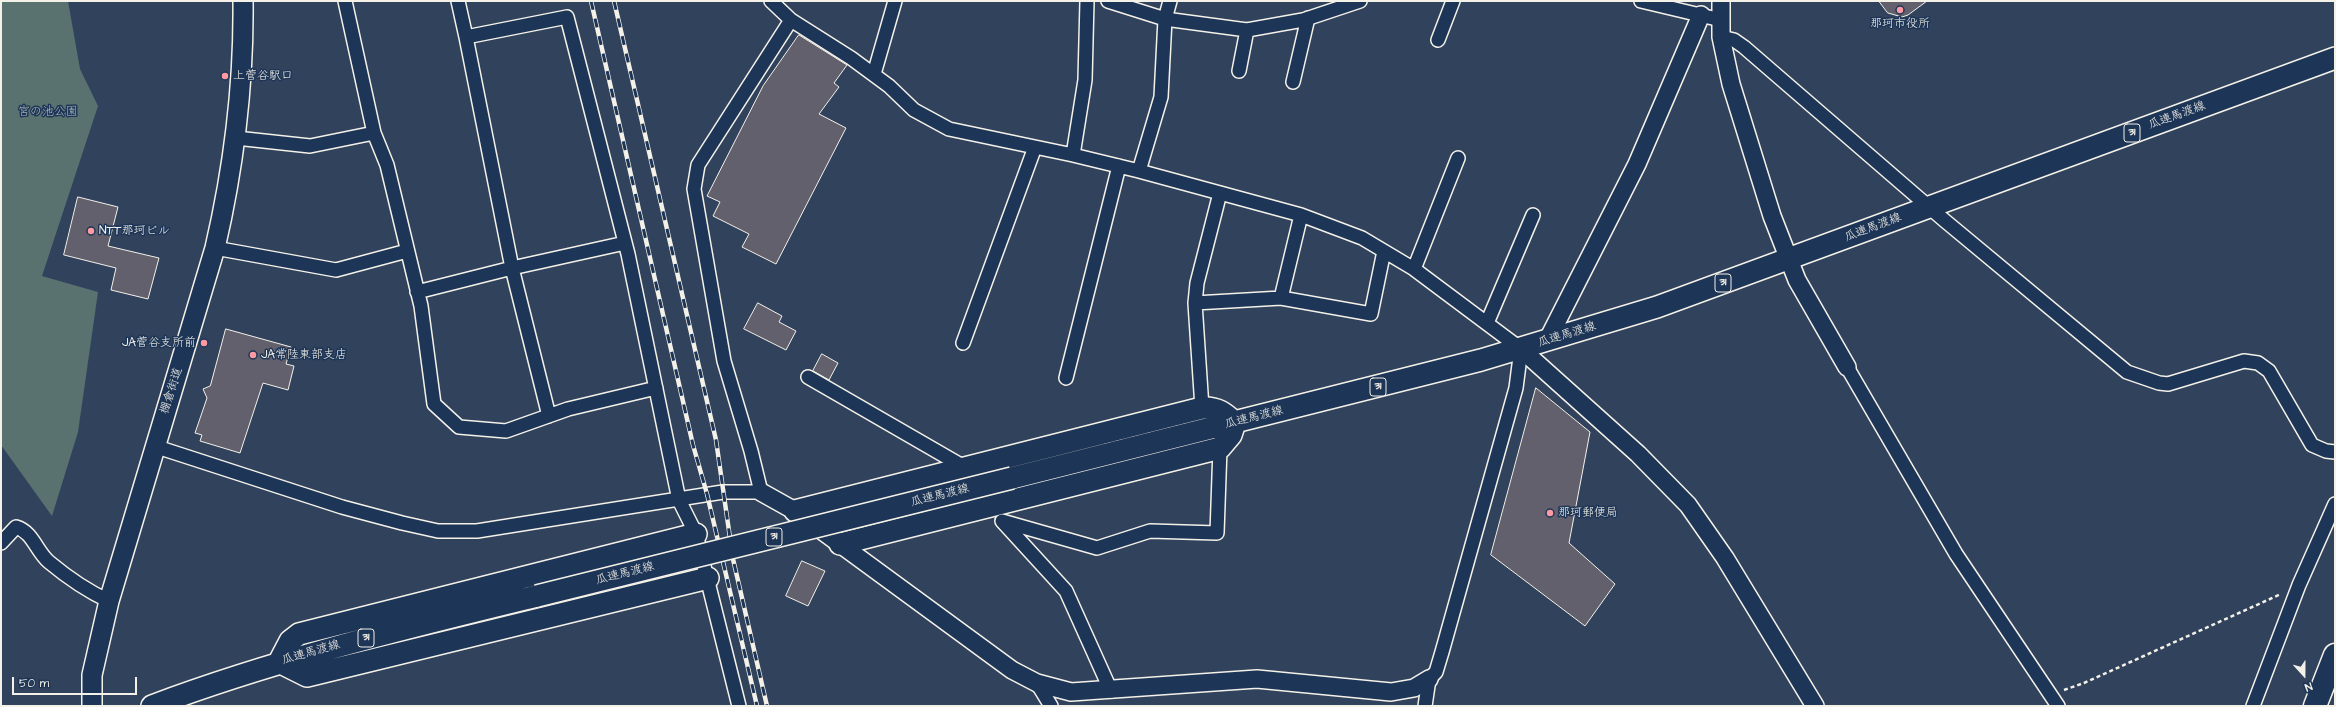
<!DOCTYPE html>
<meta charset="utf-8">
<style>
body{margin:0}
#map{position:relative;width:2336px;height:707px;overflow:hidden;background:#31425d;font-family:"Architects Daughter",sans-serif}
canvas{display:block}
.frame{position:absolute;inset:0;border:2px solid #f4f1e8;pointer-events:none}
.north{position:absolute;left:2284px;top:655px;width:40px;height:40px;-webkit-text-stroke:3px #1d3557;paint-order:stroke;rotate:159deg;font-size:11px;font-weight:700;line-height:16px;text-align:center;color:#f4f1e8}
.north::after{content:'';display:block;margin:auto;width:14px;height:18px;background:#f4f1e8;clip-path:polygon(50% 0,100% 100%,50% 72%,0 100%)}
.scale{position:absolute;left:12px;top:677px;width:125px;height:18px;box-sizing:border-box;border:2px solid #f4f1e8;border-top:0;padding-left:5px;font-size:12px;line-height:14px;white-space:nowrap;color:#f4f1e8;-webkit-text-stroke:3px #1d3557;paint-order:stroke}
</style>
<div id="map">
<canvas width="2336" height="707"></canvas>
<div class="frame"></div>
<div class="north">N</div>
<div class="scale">50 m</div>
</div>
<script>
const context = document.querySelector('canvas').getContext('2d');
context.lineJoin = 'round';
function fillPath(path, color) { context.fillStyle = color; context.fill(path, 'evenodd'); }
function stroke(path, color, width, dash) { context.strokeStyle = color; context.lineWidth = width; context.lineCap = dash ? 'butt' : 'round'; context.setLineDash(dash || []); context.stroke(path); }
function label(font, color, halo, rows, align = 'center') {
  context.font = font + ' "Architects Daughter","Klee One",sans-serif'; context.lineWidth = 3; context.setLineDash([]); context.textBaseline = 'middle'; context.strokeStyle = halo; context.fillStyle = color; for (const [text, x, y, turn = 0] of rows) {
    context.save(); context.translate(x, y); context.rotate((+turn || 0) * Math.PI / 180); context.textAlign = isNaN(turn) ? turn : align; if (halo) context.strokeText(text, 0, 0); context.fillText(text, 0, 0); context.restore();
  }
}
const green = new Path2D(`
 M1 1H68L80 69 98 106 42 276 98 292 78 432 52 516 1 445Z`);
const building = new Path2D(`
 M1879 1H1927L1908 15 1902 17 1888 13Z
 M799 35 847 65 834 83 839 87 819 114 846 128 776 264 742 247 749 234 713 216 720 202 707 196 763 86Z
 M78 197 118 207 108 246 159 258 148 299 111 290 116 268 64 255Z
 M758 303 782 316 779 322 796 331 786 350 744 329Z
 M226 329 291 347 286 364 294 366 288 390 263 383 240 453 200 441 202 435 195 433 207 398 203 389 210 386Z
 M822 354 838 363 829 380 813 371Z
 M1536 388 1590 432 1569 543 1615 584 1585 626 1491 555Z
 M802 561 825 571 808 606 786 596Z`);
const path = new Path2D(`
 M2064 690 2084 683 2281 594`);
const minor = new Path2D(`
 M458 1 466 37 567 17 628 254 679 500 696 534 739 706
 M771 1 791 20 851 58 889 86 914 110 949 129 1073 155 1139 171 1301 215 1362 238 1414 269 1521 349 1516 388 1442 652 1436 672 1429 679 1425 706
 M1108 1 1165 19 1161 97 1139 171
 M1170 1 1165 19 1247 30 1303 20 1360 1
 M1641 1 1721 20
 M1721 37 1734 40 1744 47 1944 220 2127 372 2159 383 2168 384 2244 361 2258 363 2269 371 2312 445 2326 451 2335 452
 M1438 40 1453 1
 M1239 71 1247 30
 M874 74 895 1
 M1293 82 1308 18
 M374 133 387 165 421 306 434 404 459 427 506 431 568 409 656 388
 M236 138 310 146 374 133 345 1
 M1073 155 1085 80 1087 1
 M1301 215 1281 298 1371 314 1384 251
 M215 248 336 270 407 251
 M1414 269 1458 158
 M417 292 512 268 466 37
 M1195 303 1281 298
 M1487 323 1533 215
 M963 343 1035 147
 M1847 367 1956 554 2058 706
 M808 377 964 467
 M1066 378 1119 166
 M1202 408 1195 303 1197 283 1220 193
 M549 416 512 268 625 243
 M154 446 342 507 402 523 438 531H477L723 492H761L751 451 724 361 694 189 698 165 791 20
 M1 543 16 527C33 532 36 551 49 562 67 577 87 591 109 601
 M1037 683 1051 706
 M1111 691 1066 591 1002 521 1097 548 1150 531 1217 533 1220 448
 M2253 706 2299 585 2335 504`);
const tertiary = new Path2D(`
 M1721 1V37L1731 84 1772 216 1797 280 1847 367
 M1547 341 1637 164 1701 15
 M1521 349 1638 454 1688 505 1725 558 1815 706
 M761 492 795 511 1012 670 1037 683 1071 692 1257 679 1391 692 1414 688 1429 679`);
const secondary = new Path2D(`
 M92 706V675L109 601 215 248C234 166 244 85 243 1`);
const primary = new Path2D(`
 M1012 478 1481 360 1657 307 2335 58
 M795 511 1202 408C1217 407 1225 413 1235 423
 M696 534 299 634 290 641 279 662 307 676 708 578
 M840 544 1220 448 1231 435 1235 423
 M152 706C277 659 406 628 537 596`);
const motorway = new Path2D(`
 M2315 706 2335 655`);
const rail = new Path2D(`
 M591 1 693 445 707 494 757 706
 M614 1 716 440 733 559 767 706`);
const primaryBridge = new Path2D(`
 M537 596 1012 478`);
const markers = [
 [1900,10,4,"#ff9aa2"],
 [225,76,4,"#ff9aa2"],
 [91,231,4,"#ff9aa2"],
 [204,343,4,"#ff9aa2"],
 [253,355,4,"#ff9aa2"],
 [1550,513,4,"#ff9aa2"]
];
const shields = [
 [2132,133,16],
 [1723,283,16],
 [1378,387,16],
 [774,537,16],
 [366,638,16]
];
const shieldNames = [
 ["31",2132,133],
 ["31",1723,283],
 ["31",1378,387],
 ["31",774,537],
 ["31",366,638]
];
const poiNames = [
 ["那珂市役所",1900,24,"center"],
 ["上菅谷駅口",233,76],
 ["NTT那珂ビル",99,231],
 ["JA菅谷支所前",196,343,"right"],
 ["JA常陸東部支店",261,355],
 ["那珂郵便局",1558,513]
];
const parkNames = [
 ["宮の池公園",48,112]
];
const streetNames = [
 ["瓜連馬渡線",2177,116,-20],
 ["瓜連馬渡線",1873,228,-21],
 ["瓜連馬渡線",1567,335,-17],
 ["棚倉街道",172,391,-72],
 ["瓜連馬渡線",1254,418,-14],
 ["瓜連馬渡線",940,496,-14],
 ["瓜連馬渡線",625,574,-14],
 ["瓜連馬渡線",311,653,-16]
];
fillPath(green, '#59726f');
fillPath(building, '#61606c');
stroke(building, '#f4f1e8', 1);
stroke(minor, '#f4f1e8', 16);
stroke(tertiary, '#f4f1e8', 20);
stroke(secondary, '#f4f1e8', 22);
stroke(primary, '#f4f1e8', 24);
stroke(motorway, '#f4f1e8', 25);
stroke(path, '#f4f1e8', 2.5, [4, 3]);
stroke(minor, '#1d3557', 13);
stroke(tertiary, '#1d3557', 17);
stroke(secondary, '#1d3557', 19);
stroke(primary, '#1d3557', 21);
stroke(motorway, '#1d3557', 22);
stroke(rail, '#f4f1e8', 4.5);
stroke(rail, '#1d3557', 3, [9]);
stroke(primaryBridge, '#f4f1e8', 24, []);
stroke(primaryBridge, '#1d3557', 21);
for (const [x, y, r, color] of markers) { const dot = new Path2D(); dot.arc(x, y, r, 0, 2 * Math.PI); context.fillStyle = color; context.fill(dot); stroke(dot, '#1d3557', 1.5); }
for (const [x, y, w] of shields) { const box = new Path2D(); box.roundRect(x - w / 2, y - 9, w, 18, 3); context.fillStyle = '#1d3557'; context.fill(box); stroke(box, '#f4f1e8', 1); }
label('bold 11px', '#f4f1e8', null, shieldNames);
label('12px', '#f4f1e8', '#1d3557', poiNames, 'left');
label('12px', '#b6beb8', '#1d3557', parkNames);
label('12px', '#f4f1e8', '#1d3557', streetNames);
</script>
